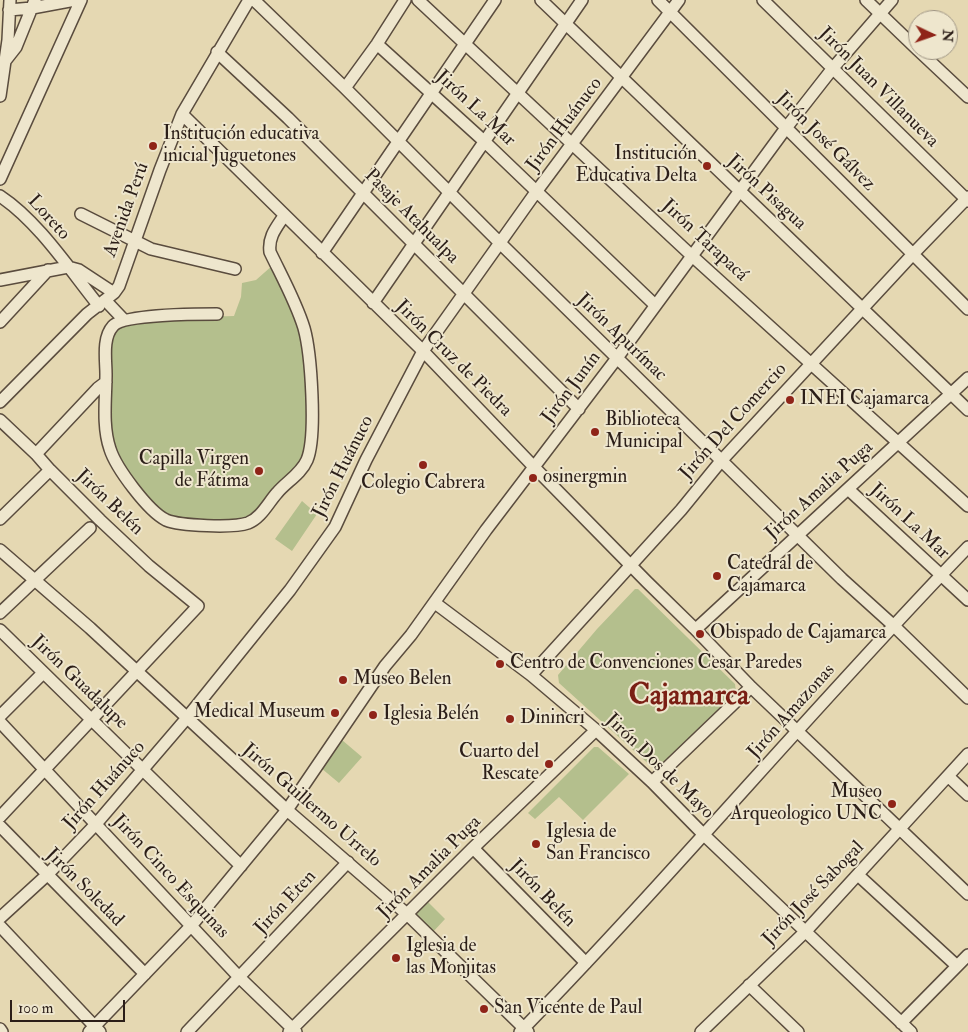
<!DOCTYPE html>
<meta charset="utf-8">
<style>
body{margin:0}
#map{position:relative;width:968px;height:1032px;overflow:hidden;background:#e5d8b2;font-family:"IM FELL Double Pica",serif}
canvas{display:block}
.north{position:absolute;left:908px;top:10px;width:50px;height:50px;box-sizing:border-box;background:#eee6cd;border:1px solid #a09685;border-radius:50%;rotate:93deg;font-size:14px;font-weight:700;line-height:20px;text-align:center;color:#2b1e18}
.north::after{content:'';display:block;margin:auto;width:18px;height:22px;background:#8f2418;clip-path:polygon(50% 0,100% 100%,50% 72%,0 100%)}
.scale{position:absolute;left:10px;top:1000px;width:115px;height:22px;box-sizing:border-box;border:2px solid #2b1e18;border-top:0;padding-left:6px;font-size:15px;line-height:18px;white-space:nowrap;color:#2b1e18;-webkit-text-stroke:4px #eee6cd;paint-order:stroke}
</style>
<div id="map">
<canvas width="968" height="1032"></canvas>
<div class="north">N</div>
<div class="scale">100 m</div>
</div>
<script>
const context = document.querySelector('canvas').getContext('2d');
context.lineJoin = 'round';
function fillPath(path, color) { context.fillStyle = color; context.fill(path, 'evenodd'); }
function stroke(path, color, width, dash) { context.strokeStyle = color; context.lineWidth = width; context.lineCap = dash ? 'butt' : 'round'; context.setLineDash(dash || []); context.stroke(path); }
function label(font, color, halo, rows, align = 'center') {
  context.font = font + ' "IM FELL Double Pica",serif'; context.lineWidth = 4; context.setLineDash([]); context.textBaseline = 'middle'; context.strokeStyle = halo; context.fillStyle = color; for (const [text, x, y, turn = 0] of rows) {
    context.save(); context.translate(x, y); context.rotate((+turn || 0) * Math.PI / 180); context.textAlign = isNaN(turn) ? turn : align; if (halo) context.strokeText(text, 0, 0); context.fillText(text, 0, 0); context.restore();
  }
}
const green = new Path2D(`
 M273 265 300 331 307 382 310 434 304 459 264 504 244 521 216 523 174 517 163 513 152 505 112 449 109 403 111 339 116 329C153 317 195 317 234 316L241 297 242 283 256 280Z
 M302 501 317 514 292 551 275 539Z
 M635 589H638L735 684 736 692 658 768H653L559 683 558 675 597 629Z
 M342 740 362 757 339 783 321 768Z
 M594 747H598L629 774 583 820 559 797 535 819 528 813Z
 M426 900 445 919 432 933 413 914Z`);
const minor = new Path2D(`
 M254 0 345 88 500 243 842 579 894 626 968 698
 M418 0 691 255 968 506
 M541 0 968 410
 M658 0 968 309
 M763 0 968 201
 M866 0 918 50
 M9 10 32 8 75 0
 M377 44 485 142 655 305
 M918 50 968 97
 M217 52 288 118 579 409
 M5 61 16 47 35 0
 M345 88 377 44 405 0
 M0 96 8 40 10 0
 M182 114 423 351 534 467 647 582 694 628 751 687 968 894
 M0 179 81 0
 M0 196C38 221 70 270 99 306
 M81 214 151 249 235 269
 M322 253 495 0
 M0 280 68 267 79 270 114 293
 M105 300 124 320
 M373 303 582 0
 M217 314C199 314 123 314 113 326 102 338 106 360 106 374 106 398 102 426 110 449 116 468 148 511 166 520 180 526 234 528 248 523 261 518 268 503 277 493 286 482 301 474 307 460 317 436 311 353 304 328 296 302 282 277 270 252 268 237 276 228 284 216
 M0 322 48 270
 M0 402 87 314 114 293 119 286 160 170 182 114 249 0
 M0 420 36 454 50 470 100 520 149 566 198 606 0 817
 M36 454 98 388 106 382
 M848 489 968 600
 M0 519 50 470
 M0 550 90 628 287 810 408 915 528 1032
 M435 603 531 675 596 730 652 782 704 835 911 1032
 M0 613 90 528
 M696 629 968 378
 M0 630 241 866
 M531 675 681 510 721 461 913 254 968 197
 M0 716 43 673
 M0 722 239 977 296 1032
 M949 777 968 795
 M652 782 751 687
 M0 826 145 974
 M473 848 586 963
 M858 875 957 966
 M0 918 47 875 96 824 186 719 290 590 335 527 366 460 423 351 536 192 679 0
 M0 926 100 1032
 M749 985 798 1032
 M901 1023 968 955
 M0 1029 2 1032
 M89 1032 191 926 287 810 385 666 411 635 486 530 617 358 786 128 833 68 892 0
 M187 1032 348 862
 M289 1032 473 848 596 730
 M520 1032C674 874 815 705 968 547
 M701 1032 806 931 968 754`);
const markers = [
 [153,146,5,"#8f2418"],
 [707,166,5,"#8f2418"],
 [790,400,5,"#8f2418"],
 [595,432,5,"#8f2418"],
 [423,465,5,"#8f2418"],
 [259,471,5,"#8f2418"],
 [533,478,5,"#8f2418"],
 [717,576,5,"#8f2418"],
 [700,634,5,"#8f2418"],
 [500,664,5,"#8f2418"],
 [343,680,5,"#8f2418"],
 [335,713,5,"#8f2418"],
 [373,715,5,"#8f2418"],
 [510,719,5,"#8f2418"],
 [549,764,5,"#8f2418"],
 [892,804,5,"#8f2418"],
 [536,844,5,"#8f2418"],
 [396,958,5,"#8f2418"],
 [484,1009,5,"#8f2418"]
];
const streetNames = [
 ["Jirón Juan Villanueva",878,88,45],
 ["Jirón La Mar",475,109,43],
 ["Jirón Huánuco",565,125,-53],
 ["Jirón José Gálvez",825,142,45],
 ["Jirón Pisagua",766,193,43],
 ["Avenida Perú",127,210,-70],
 ["Pasaje Atahualpa",411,217,45],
 ["Loreto",48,218,48],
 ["Jirón Tarapacá",704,241,43],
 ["Jirón Apurímac",621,338,44],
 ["Jirón Cruz de Piedra",453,359,45],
 ["Jirón Junín",572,388,-53],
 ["Jirón Del Comercio",734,422,-48],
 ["Jirón Huánuco",344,467,-63],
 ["Jirón Amalia Puga",820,491,-42],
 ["Jirón Belén",109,503,44],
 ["Jirón La Mar",909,522,43],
 ["Jirón Guadalupe",79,683,44],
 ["Jirón Amazonas",792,712,-48],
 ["Jirón Dos de Mayo",659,767,44],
 ["Jirón Huánuco",105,786,-48],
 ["Jirón Guillermo Urrelo",311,806,41],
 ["Jirón Amalia Puga",430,868,-45],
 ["Jirón Cinco Esquinas",170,877,47],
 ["Jirón Soledad",84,888,45],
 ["Jirón Belén",542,894,46],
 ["Jirón José Sabogal",814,894,-46],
 ["Jirón Eten",286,903,-47]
];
const poiNames = [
 ["Institución educativa",163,135],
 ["inicial Juguetones",163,157],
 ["Institución",697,155,"right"],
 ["Educativa Delta",697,177,"right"],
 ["INEI Cajamarca",800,400],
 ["Biblioteca",605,421],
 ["Municipal",605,443],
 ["Capilla Virgen",249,460,"right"],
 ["de Fátima",249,482,"right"],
 ["osinergmin",543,478],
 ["Colegio Cabrera",423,484,"center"],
 ["Catedral de",727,565],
 ["Cajamarca",727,587],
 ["Obispado de Cajamarca",710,634],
 ["Centro de Convenciones Cesar Paredes",510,664],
 ["Museo Belen",353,680],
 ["Medical Museum",325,713,"right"],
 ["Iglesia Belén",383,715],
 ["Dinincri",520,719],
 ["Cuarto del",539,753,"right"],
 ["Rescate",539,775,"right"],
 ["Museo",882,793,"right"],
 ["Arqueologico UNC",882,815,"right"],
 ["Iglesia de",546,833],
 ["San Francisco",546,855],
 ["Iglesia de",406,947],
 ["las Monjitas",406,969],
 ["San Vicente de Paul",494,1009]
];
const townNames = [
 ["Cajamarca",689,698]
];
fillPath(green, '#b4bf8d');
stroke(minor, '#5a4c3e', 14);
stroke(minor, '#eee6cd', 11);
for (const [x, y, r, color] of markers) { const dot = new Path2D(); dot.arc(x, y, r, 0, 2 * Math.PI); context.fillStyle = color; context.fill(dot); stroke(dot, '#eee6cd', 2); }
label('19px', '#2b1e18', '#eee6cd', streetNames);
label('19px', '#2b1e18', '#eee6cd', poiNames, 'left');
label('bold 29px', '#7a1f14', '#eee6cd', townNames);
</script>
